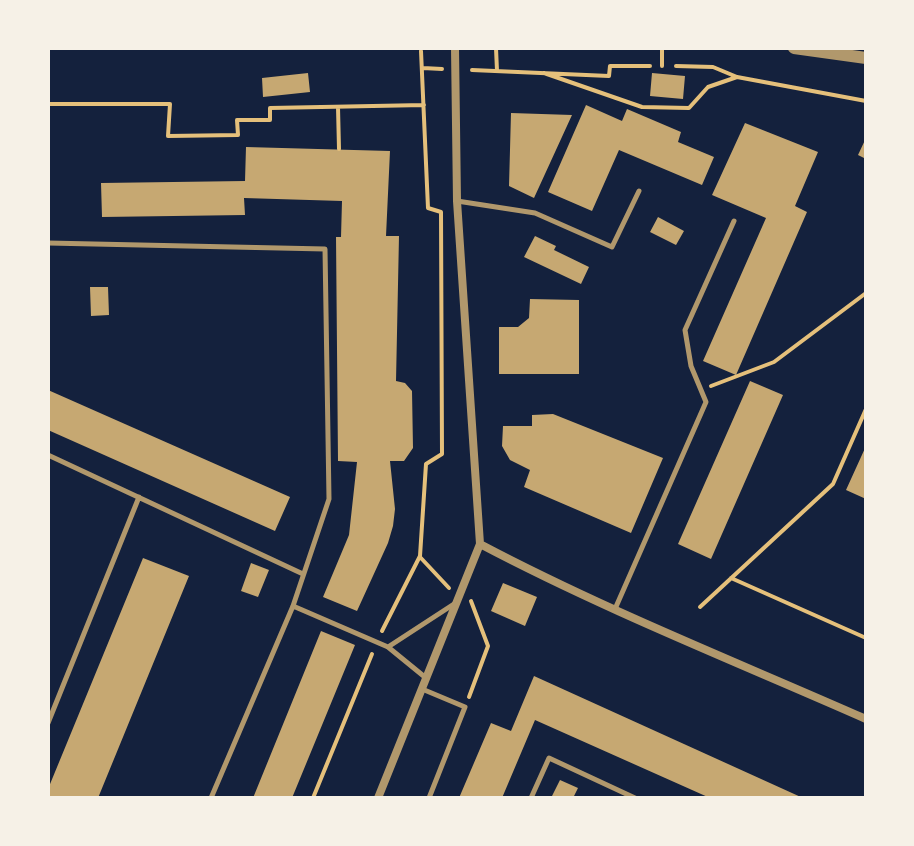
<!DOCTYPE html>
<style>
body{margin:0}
#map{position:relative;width:914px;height:846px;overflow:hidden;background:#14213d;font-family:"Nunito Sans",sans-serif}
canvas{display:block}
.frame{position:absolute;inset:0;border:50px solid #f6f1e7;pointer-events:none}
</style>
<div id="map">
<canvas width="914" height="846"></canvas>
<div class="frame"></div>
</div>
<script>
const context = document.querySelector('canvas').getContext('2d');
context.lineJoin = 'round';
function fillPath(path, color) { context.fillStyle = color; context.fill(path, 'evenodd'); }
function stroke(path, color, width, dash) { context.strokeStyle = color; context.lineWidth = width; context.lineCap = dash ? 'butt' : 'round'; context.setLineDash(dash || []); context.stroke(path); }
const building = new Path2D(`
 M308 73 310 92 263 97 262 78Z
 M652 73 685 76 683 99 650 96Z
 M586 105 622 121 627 109 681 132 678 142 714 157 702 185 619 150 592 211 548 192Z
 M511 113 572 115 534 198 509 186Z
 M745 123 818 152 795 206 807 212 736 375 703 361 766 218 712 195Z
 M866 138V159L858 155Z
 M246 147 390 151 386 236H399L396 381 405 383 412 391 413 448 404 461H390L395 509 393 526 388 543 357 611 323 597 349 535 357 462 338 461 336 237H341L342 201 244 198 245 215 102 217 101 183 245 181Z
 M658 217 684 231 676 245 650 232Z
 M535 236 556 246 554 250 589 267 581 284 524 257Z
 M90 287H108L109 315 91 316Z
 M530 299 579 300V374H499V327H518L529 318Z
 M750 381 783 395 711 559 678 544Z
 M48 390 290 497 275 531 48 430Z
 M553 414 663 458 631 533 524 487 530 470 510 460 502 446 503 426H532V415Z
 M866 446V499L846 490Z
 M143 558 189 576 98 798H48V789Z
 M251 563 269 570 258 597 241 591Z
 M503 583 537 597 525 626 491 611Z
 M321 631 355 645 292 798H253Z
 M534 676 803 798H710L535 720 502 798H459L491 723 511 731Z
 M560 780 578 788 573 798H551Z`);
const path = new Path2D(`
 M496 48 497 71
 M662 66V48
 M676 66 713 67 737 77 866 101
 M423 68 442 69
 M472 70 609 76 610 66H650
 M544 73 642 107 689 108 708 87 737 77
 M48 104H170L168 136 238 135 237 120H270V108L424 105
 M338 107 339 149
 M711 386 774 362 866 293
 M420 557 449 588
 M731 578 866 638
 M700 607 833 484 866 409
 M382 631 420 556 426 464 442 454 441 212 428 208 421 51
 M469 697 488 646 471 601
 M313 798 372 654`);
const service = new Path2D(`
 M457 201 535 213 612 247 639 191
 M48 243 325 249 329 499 293 606 211 798
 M48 455 303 574
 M293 606 388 647 426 678
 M615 609 706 402 691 366 685 330 734 221
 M388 647 454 604
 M422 689 465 707 429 798
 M48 723 139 497
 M531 798 549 758 635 798`);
const minor = new Path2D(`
 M480 544C605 610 737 662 866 719
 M378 798 480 544 457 201 455 48`);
const tertiary = new Path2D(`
 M794 48 866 58`);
fillPath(building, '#c6a872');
stroke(path, '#e5c07b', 4);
stroke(service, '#b1986c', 5);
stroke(minor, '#b1986c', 8);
stroke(tertiary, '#b1986c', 12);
</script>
